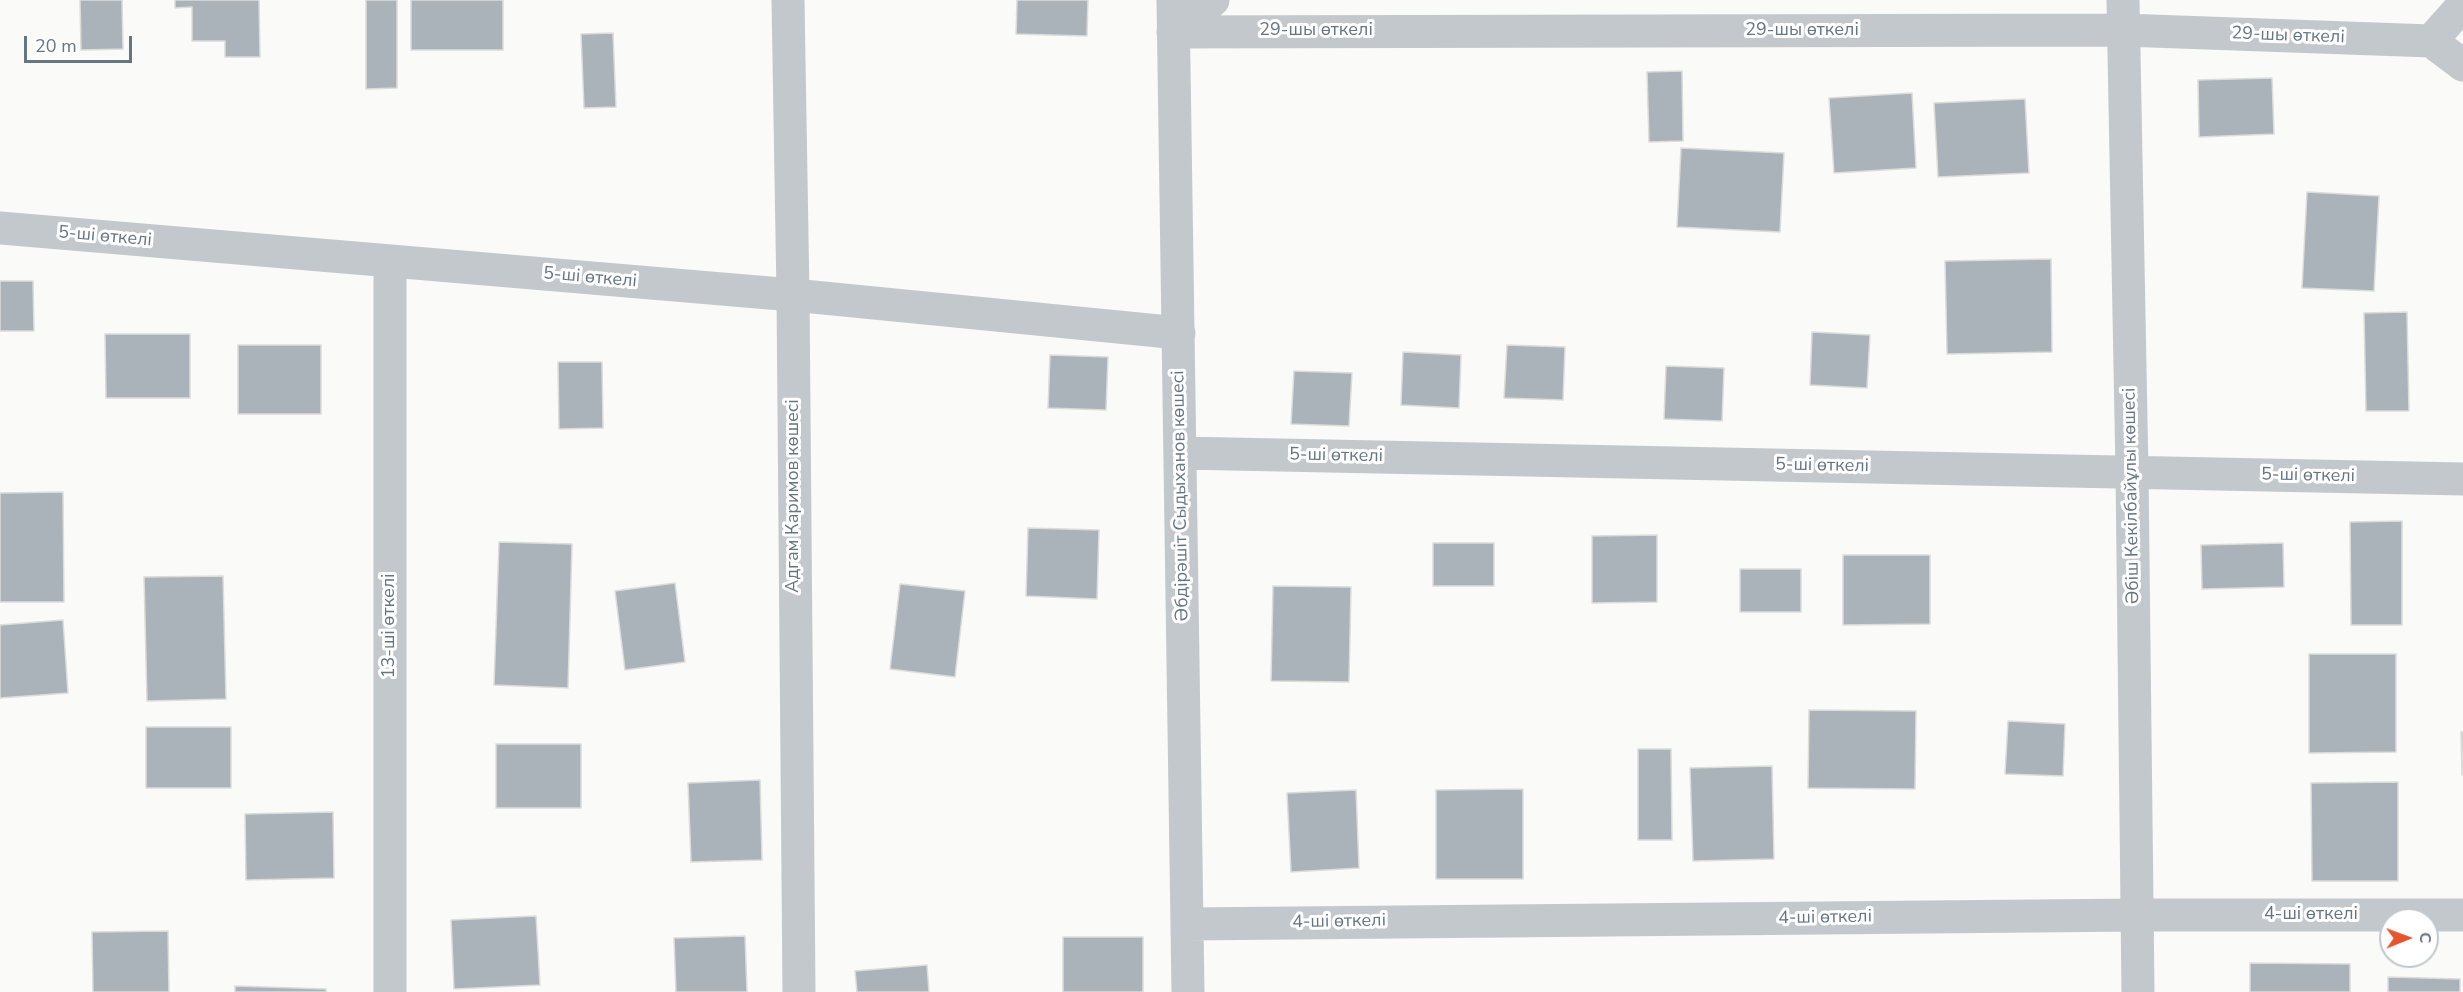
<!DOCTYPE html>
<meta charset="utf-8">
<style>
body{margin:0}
#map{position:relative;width:2463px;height:992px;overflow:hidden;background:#fafaf8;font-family:"Nunito Sans",sans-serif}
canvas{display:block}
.north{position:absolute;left:2379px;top:908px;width:60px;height:60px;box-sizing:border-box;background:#fff;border:2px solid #c1c8cd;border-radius:50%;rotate:89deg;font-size:16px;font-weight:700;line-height:24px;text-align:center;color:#657683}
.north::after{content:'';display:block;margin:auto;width:21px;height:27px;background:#e4572e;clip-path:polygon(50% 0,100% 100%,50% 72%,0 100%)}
.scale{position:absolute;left:24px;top:36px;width:108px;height:27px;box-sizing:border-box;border:3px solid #657683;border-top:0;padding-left:8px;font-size:18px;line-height:21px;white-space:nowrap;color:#657683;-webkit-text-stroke:4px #fff;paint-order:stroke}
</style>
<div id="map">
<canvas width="2463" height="992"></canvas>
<div class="north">С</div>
<div class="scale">20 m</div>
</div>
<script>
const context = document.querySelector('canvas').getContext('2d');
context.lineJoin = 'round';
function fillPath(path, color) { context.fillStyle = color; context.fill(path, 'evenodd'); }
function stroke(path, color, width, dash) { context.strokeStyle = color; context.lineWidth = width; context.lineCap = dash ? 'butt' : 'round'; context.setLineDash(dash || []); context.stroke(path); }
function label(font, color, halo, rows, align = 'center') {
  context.font = font + ' "Nunito Sans",sans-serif'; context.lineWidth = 6; context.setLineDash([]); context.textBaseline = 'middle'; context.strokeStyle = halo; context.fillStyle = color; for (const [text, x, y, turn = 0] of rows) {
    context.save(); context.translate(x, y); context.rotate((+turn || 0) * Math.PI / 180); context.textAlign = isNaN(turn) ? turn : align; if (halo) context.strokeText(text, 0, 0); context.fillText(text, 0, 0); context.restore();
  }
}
const building = new Path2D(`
 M80 0H122L123 49 81 50Z
 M175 0H259L260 57H225V41H192V7L175 8Z
 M366 0H397V88L366 89Z
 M411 0H503V50H411Z
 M1017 0H1088L1087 36 1016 34Z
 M613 33 616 107 584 108 581 34Z
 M1682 71 1683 141 1649 142 1647 72Z
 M2272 78 2274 134 2199 137 2198 80Z
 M1912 93 1916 168 1834 173 1829 98Z
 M2025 99 2029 173 1938 177 1934 103Z
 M1681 148 1784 153 1780 232 1677 227Z
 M2307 192 2379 196 2374 291 2302 288Z
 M2051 259 2052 352 1947 354 1945 261Z
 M0 281H33L34 331H0Z
 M2407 312 2409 411H2366L2364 313Z
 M1812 332 1870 335 1867 388 1810 385Z
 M105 334H190V398H106Z
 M238 345H321V414H238Z
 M1507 345 1565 347 1563 400 1504 398Z
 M1403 352 1461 355 1459 408 1401 405Z
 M1050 355 1108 357 1106 410 1048 408Z
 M558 362H602L603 428 559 429Z
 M1666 366 1724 368 1722 421 1664 419Z
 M1294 371 1352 373 1349 426 1291 424Z
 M63 492 64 602H0V493Z
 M2402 521V625H2351L2350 522Z
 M1028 528 1099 530 1097 599 1026 596Z
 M1657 535V602L1592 603V536Z
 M499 542 572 544 568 688 494 685Z
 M1433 543H1494V586H1433Z
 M2283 543 2284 587 2202 589 2201 545Z
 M1843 555H1930V624L1843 625Z
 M1740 569H1801V612H1740Z
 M223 576 226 699 147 701 144 577Z
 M675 583 685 662 625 670 615 591Z
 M900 584 965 591 955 677 890 669Z
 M1273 586 1351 587 1349 682 1271 681Z
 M63 620 68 693 0 698V625Z
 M2309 654H2396V752L2309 753Z
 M1809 710 1916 711 1915 789 1808 788Z
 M2008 721 2065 724 2063 776 2005 774Z
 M146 727H231V788H146Z
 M2461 732H2463V775H2462Z
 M496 744H581V808H496Z
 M1638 749H1671L1672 840H1638Z
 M1772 766 1774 859 1693 861 1690 768Z
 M760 780 762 860 691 862 688 783Z
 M2398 782V881H2312L2311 783Z
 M1523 789V879H1436V790Z
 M1356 790 1359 868 1291 872 1287 793Z
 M333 812 334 878 246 880 245 814Z
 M536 916 540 985 454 989 451 920Z
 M168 931 169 992H93L92 932Z
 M745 936 747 992H676L674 938Z
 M1063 937H1143V992H1063Z
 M2250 963 2350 964V992H2250Z
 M927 965 929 992H857L855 971Z
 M2388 977 2460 979V992H2388Z
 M235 986 326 989V992H235Z`);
const minor = new Path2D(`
 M788 0 793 295 799 992
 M1173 0 1188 992
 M2123 0 2132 472 2138 992
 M1173 32 2123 30 2431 41
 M1173 32 1213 0
 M2431 41 2463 5
 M2431 41 2463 65
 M0 228 793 295 1179 333
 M390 261V992
 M1181 453 2463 479
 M1187 924 2139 915H2463`);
const streetNames = [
 ["29-шы өткелі",1316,31],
 ["29-шы өткелі",1802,31],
 ["29-шы өткелі",2288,36,2],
 ["5-ші өткелі",105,237,5],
 ["5-ші өткелі",590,278,5],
 ["5-ші өткелі",1336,456,1],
 ["5-ші өткелі",1822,466,1],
 ["5-ші өткелі",2308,476,1],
 ["Адгам Каримов көшесі",794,496,-90],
 ["Әбдірәшіт Сыдыханов көшесі",1181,496,-91],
 ["Әбіш Кекілбайұлы көшесі",2132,496,-91],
 ["13-ші өткелі",390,626,-90],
 ["4-ші өткелі",2311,915],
 ["4-ші өткелі",1825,918,-1],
 ["4-ші өткелі",1339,922,-1]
];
fillPath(building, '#aab3b9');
stroke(building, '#dcdcda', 1.5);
stroke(minor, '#c3c8cc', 33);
label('18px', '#657683', '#fff', streetNames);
</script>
